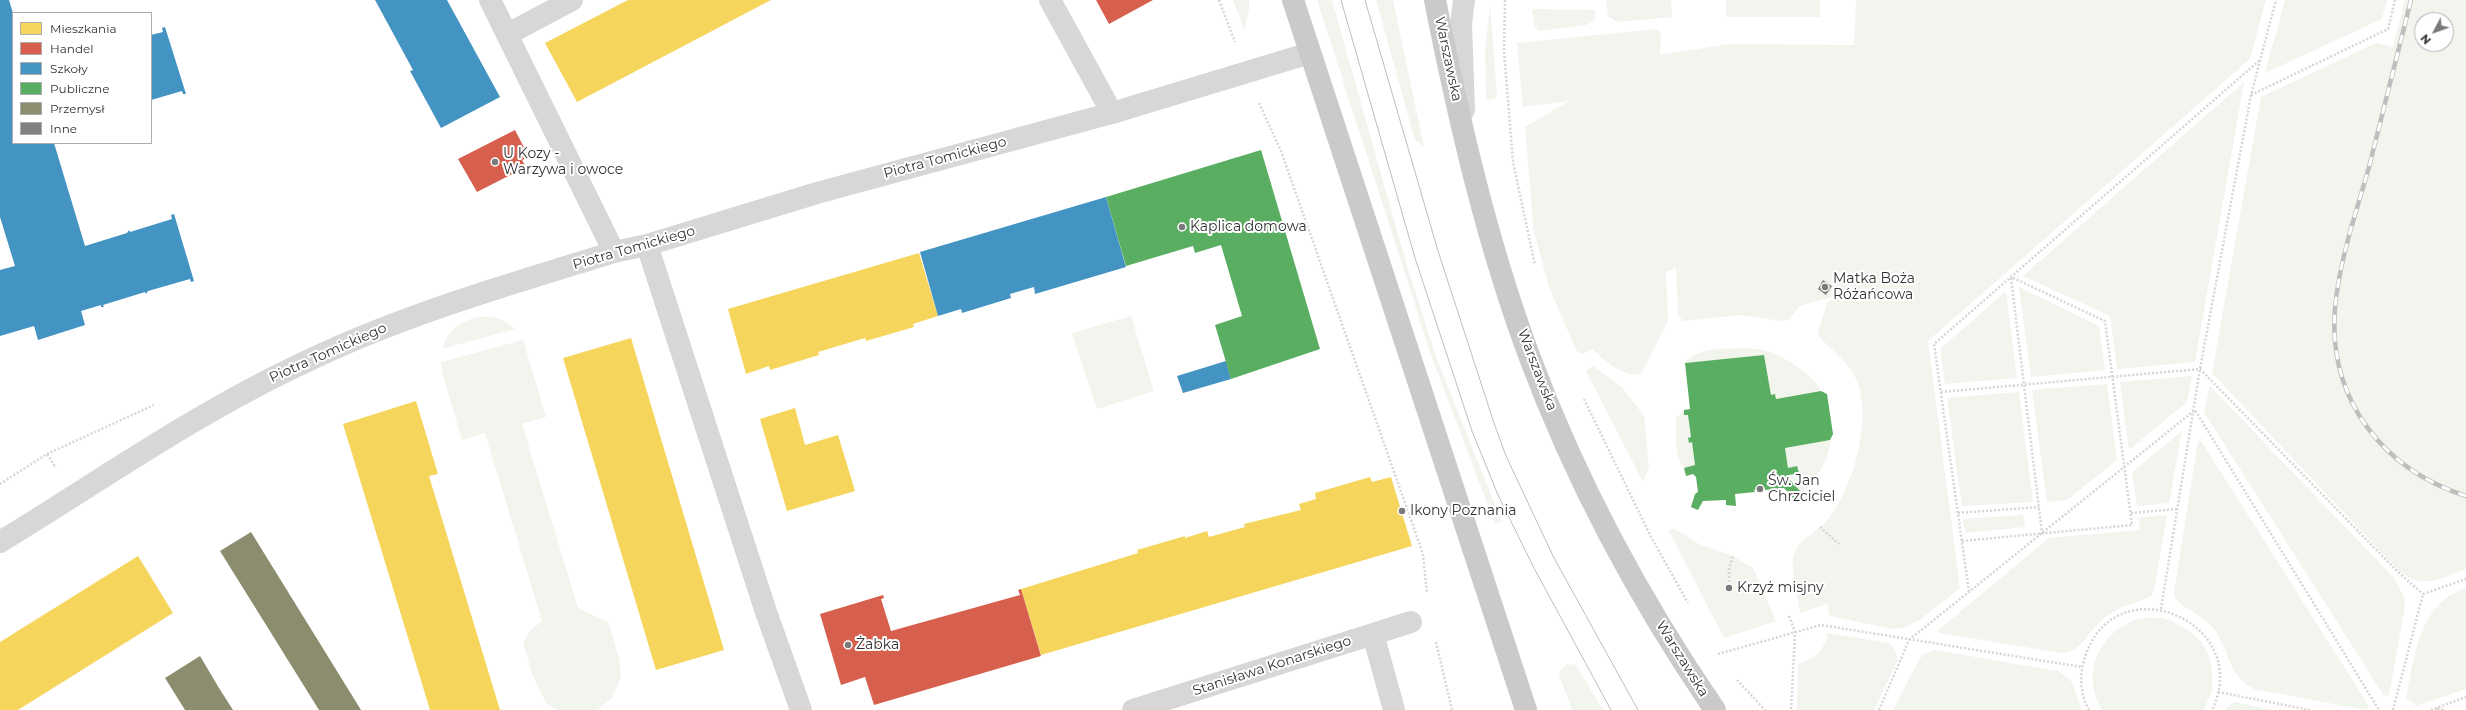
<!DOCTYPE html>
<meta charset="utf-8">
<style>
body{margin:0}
#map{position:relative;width:2466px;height:710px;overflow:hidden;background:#fff;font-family:Montserrat,sans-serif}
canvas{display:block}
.legend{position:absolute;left:12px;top:12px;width:140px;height:132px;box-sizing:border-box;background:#fff;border:1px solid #adadad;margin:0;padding:5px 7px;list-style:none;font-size:12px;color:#333}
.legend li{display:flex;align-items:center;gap:8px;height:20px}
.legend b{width:20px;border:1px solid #adadad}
.north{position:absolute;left:2414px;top:12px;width:40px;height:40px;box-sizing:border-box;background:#fff;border:1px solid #adadad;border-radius:50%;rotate:229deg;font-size:11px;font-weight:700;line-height:16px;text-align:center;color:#333}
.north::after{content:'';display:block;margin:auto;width:14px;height:18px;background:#7a7a7a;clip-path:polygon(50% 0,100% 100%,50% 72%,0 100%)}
</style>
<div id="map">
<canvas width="2466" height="710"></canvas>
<ul class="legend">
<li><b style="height:11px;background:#f6d55c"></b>Mieszkania</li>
<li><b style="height:11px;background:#d6604d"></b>Handel</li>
<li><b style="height:11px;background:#4393c3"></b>Szkoły</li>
<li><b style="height:11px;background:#5aae61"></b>Publiczne</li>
<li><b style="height:11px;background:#8c8c6e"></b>Przemysł</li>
<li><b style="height:11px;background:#818181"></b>Inne</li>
</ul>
<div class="north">N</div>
</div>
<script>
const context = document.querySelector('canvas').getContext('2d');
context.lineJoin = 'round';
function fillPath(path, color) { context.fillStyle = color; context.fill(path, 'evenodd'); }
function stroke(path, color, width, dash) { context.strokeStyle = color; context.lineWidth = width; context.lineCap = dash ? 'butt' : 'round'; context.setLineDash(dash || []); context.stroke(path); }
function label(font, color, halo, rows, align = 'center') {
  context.font = font + ' Montserrat,sans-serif'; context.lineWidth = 4; context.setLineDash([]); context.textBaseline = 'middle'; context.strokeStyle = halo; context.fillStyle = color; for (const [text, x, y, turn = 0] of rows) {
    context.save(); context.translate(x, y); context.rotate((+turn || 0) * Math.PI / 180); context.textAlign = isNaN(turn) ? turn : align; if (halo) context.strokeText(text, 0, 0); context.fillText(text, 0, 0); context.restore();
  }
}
const green = new Path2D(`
 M1233 0H1249V10L1244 30Z
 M1317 0H1332L1403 252 1436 357 1502 522 1495 524 1432 358Z
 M1376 0H1393L1424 147 1415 140Z
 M1606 0H1671L1672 17 1617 22 1608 16Z
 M1726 0H1820V17H1726Z
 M1856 0H2266L2250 59 1928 341 1960 588 1921 619 1903 628 1893 629 1830 616 1827 604 1800 613C1798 600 1791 569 1793 558 1797 538 1818 533 1829 518 1854 486 1874 415 1855 377 1848 362 1832 350 1820 338L1818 332 1827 303 1836 296 1800 306 1788 320 1781 321 1741 315 1683 321 1678 315 1676 268 1666 272 1668 321 1641 374C1627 379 1602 360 1593 349L1581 354 1576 350 1549 287 1534 232 1525 127 1569 101 1523 107 1517 43 1656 29 1661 33 1660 55 1729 44 1854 45Z
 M2285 0H2387L2382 19 2265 73Z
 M2405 0H2466V569C2441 578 2424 590 2400 572L2212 373 2261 97 2376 43 2393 47ZM2422 20H2446V44H2422Z
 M1490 6 1497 95 1494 99 1486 100 1485 51Z
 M1532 9 1595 10C1596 19 1594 22 1586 25L1539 31 1534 25Z
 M2244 82 2195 362 2117 369 2110 316 2023 276Z
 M2019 287 2099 326 2105 370 2031 377Z
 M2006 291 2017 378 1945 384 1940 349Z
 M1131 316 1154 391 1097 409 1072 333Z
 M478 317C493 316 504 318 515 329L442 349C447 331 460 321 478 317Z
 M523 340 546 417 522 424 578 608 609 623 619 659 621 677 612 698 597 710H557L546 703 533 676 523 643 530 631 542 621 485 433 462 440 442 372 441 362Z
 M1749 348C1756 349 1764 349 1770 352 1786 358 1815 376 1821 391L1776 399 1775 394 1771 395 1764 355 1685 363C1697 346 1730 349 1749 348Z
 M1593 366 1622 387 1644 416 1649 467 1643 482 1586 371Z
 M2192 376 2187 402 2129 450 2120 382Z
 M2107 384 2117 460 2067 500 2047 502 2032 390Z
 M2210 386 2394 578 2404 597 2405 607 2389 695 2384 696 2204 412Z
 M2019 392 2033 502 1962 506 1947 398Z
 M1684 410V415H1688L1691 437 1688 438 1689 442H1692L1695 465 1684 468C1673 455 1677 434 1676 418Z
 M2182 431 2169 503 2137 506 2132 472Z
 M1830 440C1831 456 1815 483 1802 493L1790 480 1789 475 1799 473 1797 466 1788 468 1785 448Z
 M2198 441H2201L2369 706 2366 710 2254 689C2228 677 2230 650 2214 629 2204 616 2186 611 2175 598L2174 592Z
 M2023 515 2025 527 1965 533 1963 519Z
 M2167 515 2154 590 2151 596C2137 604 2121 605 2108 615 2090 627 2084 652 2061 653L1940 633 1937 631 2049 538 2140 530 2138 518Z
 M1668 529H1675L1699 544 1733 556 1753 568 1776 621 1724 638Z
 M2466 588V689L2416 706 2406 698C2415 656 2418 604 2466 588Z
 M2163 618C2196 630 2216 649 2212 687 2212 694 2206 703 2204 710H2102C2099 704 2095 697 2094 690 2087 658 2108 628 2138 619 2146 617 2155 618 2163 618Z
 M1828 633 1889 643C1895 649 1898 654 1897 662L1874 710H1797L1798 664C1815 659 1824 651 1828 633Z
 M1934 650 2058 671 2072 682 2082 710H1893L1920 658 1926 653Z
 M1568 664 1576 665 1603 710H1572L1559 675 1561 669Z
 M2234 702 2272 710H2224Z`);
const homes = new Path2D(`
 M628 0H771L577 102 545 43Z
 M919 253 938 316 913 324 914 327 866 341 865 338 818 352 819 355 770 370 769 366 746 374 728 309Z
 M631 338 724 650 656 670 563 358Z
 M416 401 438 474 429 476 500 710H430L343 424Z
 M795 408 805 445 838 435 855 491 787 511 760 419Z
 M1370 477 1372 482 1391 477 1412 546 1041 655 1021 589 1138 553 1137 550 1185 536V538L1207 531 1209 537 1245 527 1244 524 1301 510 1299 504 1316 499 1315 493Z
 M138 556 173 613 18 710H0V642Z`);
const shops = new Path2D(`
 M1096 0H1153L1109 24Z
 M515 130 529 157 522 160 526 167 477 192 458 159Z
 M1021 589 1041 656 874 705 865 677 841 685 820 614 883 595 884 598 881 599 891 631 1020 595 1018 590Z`);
const schools = new Path2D(`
 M0 0H9L13 13V143H54L85 246 127 233 129 230 130 232 172 219 171 215 174 214 194 281 191 282 190 279 148 291 146 294 145 292 103 305 104 307H101V305L81 311 85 325 38 340 34 326 0 336V270L15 266 0 217Z
 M375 0H447L500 97 441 128 410 71 413 70Z
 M165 27 186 94H183L182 91 151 100V35L163 32 162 28Z
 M1106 197 1126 267 1035 294 1034 287 1010 294 1011 298 962 313 961 309 938 316 920 252Z
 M1226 361 1231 379 1183 393 1177 376Z`);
const public = new Path2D(`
 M1261 150 1320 349 1231 379 1215 325 1242 316 1221 245 1195 253 1193 246 1126 266 1106 197Z
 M1764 355 1771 395 1775 394 1776 399 1821 391 1827 394 1833 434 1830 440 1785 448 1788 468 1797 466 1799 473 1789 475 1790 480 1802 493 1795 500 1784 488 1765 490V488L1754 490 1755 492 1735 494 1736 506 1726 505V500L1703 501 1698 510 1691 507 1695 494 1698 492 1696 477 1693 474 1686 476 1684 468 1695 465 1692 442 1689 443 1688 438 1691 437 1688 415H1684V410L1690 409 1685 363Z`);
const industry = new Path2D(`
 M251 532 361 710H319L220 551Z
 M200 656 219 688 233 710H185L165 678Z`);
const building = new Path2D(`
 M1823 280 1832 286 1826 295 1818 289Z`);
const path = new Path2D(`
 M1219 0 1235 42
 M1505 0 1504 51 1513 162 1535 265
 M2251 95 2388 29 2395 0
 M1259 103 1281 151 1423 554 1427 593
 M2011 278 2042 533
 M1941 392 2200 369 2398 572 2423 594
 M1584 399 1651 537 1688 603
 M47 454 154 405
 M0 484 47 454 56 468
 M1958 513 2039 507
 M2131 513 2177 509
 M1820 527 1839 544
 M1962 541 2132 525 2105 321 2011 277
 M1729 582V568L1733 556
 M1969 592 1934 344 2260 60
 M2423 594 2466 579
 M2161 609 2200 369 2251 95 2276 0
 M1789 616 1795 632 1791 710
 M1436 642 1452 710
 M1718 654 1821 625 2082 667
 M1737 680 1765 710
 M2218 692 2310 710
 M1879 710 1909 640 2195 410 2379 710
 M2089 710C2080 694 2079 674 2085 657 2115 563 2255 622 2212 710
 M2393 710 2423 594
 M2431 710 2466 697
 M2438 710 2437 707 2443 710`);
const minor = new Path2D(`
 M490 0 614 252
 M1050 0 1112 113
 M508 34 572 0
 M1464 110 1461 24 1464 0
 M647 245 766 612 801 710
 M0 542C100 481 195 414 301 364 401 315 508 285 614 252L647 245 817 193 1112 113 1310 53
 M1373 634 1394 710
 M1133 710 1411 622`);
const major = new Path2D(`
 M1293 0 1526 710
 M1435 0C1459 121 1487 243 1530 358 1576 481 1641 602 1715 710`);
const tram = new Path2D(`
 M1341 0 1415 258 1472 431 1498 495 1534 568 1611 710
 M1365 0 1438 251 1494 423 1506 456 1554 558 1638 710`);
const rail = new Path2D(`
 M2411 0C2397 56 2383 112 2369 167 2356 213 2339 261 2335 309 2328 399 2382 469 2466 496`);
const markers = [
 [495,162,4,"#7a7a7a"],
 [1182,227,4,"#7a7a7a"],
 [1825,287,4,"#7a7a7a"],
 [1760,489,4,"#7a7a7a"],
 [1402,511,4,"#7a7a7a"],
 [1729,588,4,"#7a7a7a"],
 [848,645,4,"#7a7a7a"]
];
const streetNames = [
 ["Warszawska",1448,59,78],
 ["Piotra Tomickiego",945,158,-15],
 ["Piotra Tomickiego",634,248,-16],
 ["Piotra Tomickiego",328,353,-24],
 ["Warszawska",1537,370,69],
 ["Warszawska",1682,659,58],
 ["Stanisława Konarskiego",1272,666,-18]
];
const poiNames = [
 ["U Kozy -",503,154],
 ["Warzywa i owoce",503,170],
 ["Kaplica domowa",1190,227],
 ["Matka Boża",1833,279],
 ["Różańcowa",1833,295],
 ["Św. Jan",1768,481],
 ["Chrzciciel",1768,497],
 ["Ikony Poznania",1410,511],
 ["Krzyż misjny",1737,588],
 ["Żabka",856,645]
];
fillPath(green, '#f1f5ed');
fillPath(homes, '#f6d55c');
fillPath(shops, '#d6604d');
fillPath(schools, '#4393c3');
fillPath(public, '#5aae61');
fillPath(industry, '#8c8c6e');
fillPath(building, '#818181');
stroke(path, '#d6d6d6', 2.5, [2, 2]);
stroke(minor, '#d7d7d7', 22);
stroke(major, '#cacaca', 22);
stroke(tram, '#bebebe', 1);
stroke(rail, '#bebebe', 4.5);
stroke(rail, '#fff', 3, [9]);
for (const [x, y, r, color] of markers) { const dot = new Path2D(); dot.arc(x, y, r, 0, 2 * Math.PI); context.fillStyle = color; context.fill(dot); stroke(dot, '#fff', 1.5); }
label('14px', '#333', '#fff', streetNames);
label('14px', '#333', '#fff', poiNames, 'left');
</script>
